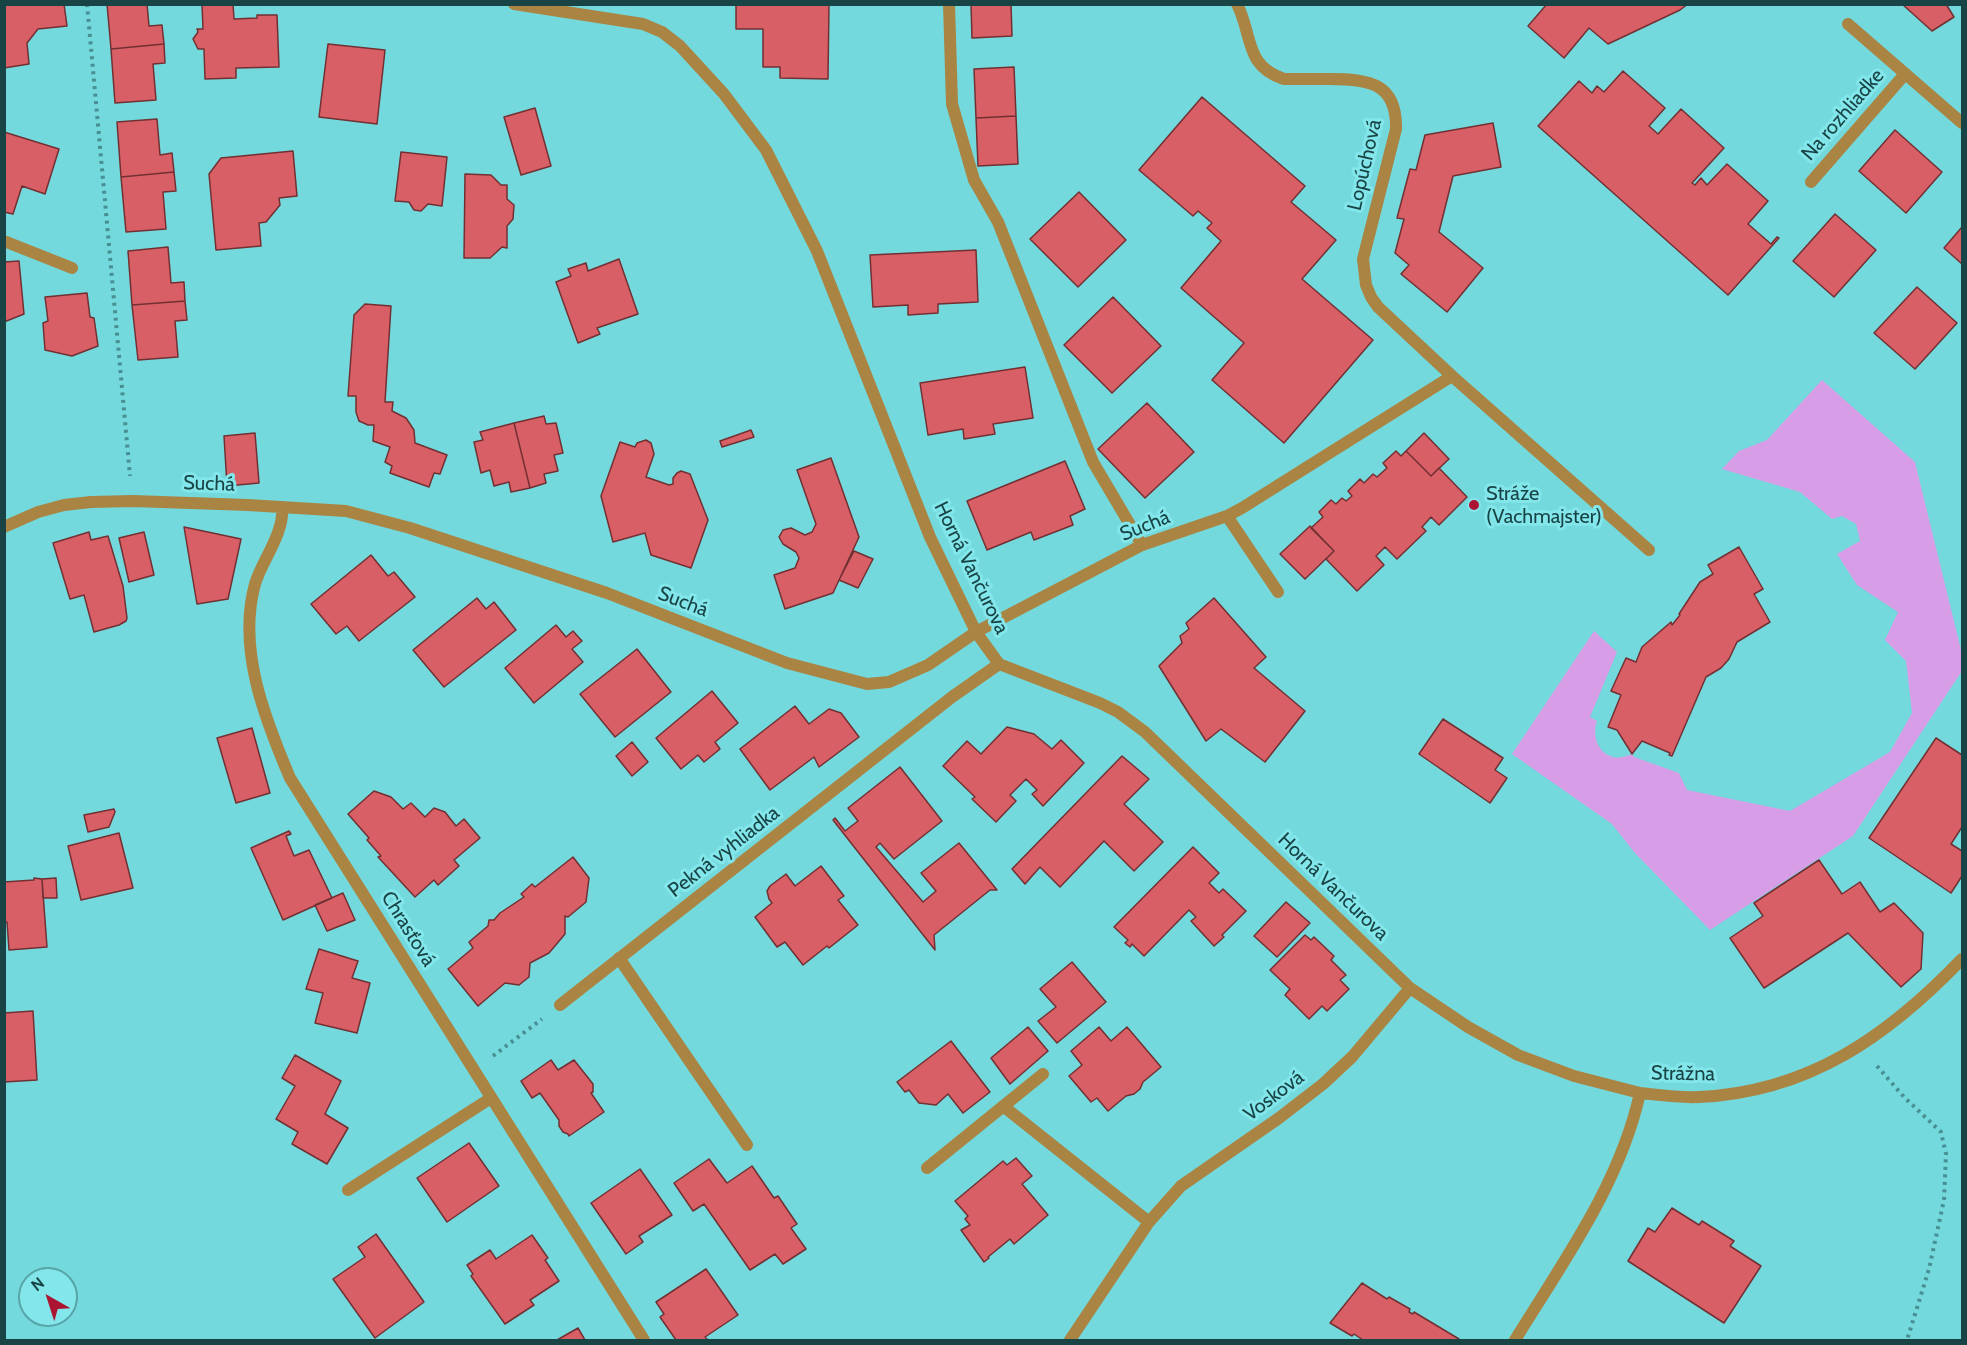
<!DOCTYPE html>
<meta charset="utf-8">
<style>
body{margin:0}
#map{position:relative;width:1967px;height:1345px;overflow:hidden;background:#74d9dd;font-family:Cabin,sans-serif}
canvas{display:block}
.frame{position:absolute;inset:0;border:6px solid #194446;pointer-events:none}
.north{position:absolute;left:18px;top:1267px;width:60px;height:60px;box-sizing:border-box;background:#82e6ea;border:2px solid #58a5a8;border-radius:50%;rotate:321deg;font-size:16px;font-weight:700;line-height:24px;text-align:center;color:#194446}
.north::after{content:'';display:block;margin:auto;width:21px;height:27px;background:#ab1531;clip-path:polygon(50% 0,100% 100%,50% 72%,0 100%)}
</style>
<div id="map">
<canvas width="1967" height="1345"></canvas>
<div class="frame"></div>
<div class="north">N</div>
</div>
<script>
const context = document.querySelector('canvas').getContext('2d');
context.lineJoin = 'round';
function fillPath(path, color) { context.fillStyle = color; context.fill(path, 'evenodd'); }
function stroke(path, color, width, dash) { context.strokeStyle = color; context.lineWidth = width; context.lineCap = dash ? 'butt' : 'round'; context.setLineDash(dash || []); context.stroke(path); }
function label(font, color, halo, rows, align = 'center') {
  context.font = font + ' Cabin,sans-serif'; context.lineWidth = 6; context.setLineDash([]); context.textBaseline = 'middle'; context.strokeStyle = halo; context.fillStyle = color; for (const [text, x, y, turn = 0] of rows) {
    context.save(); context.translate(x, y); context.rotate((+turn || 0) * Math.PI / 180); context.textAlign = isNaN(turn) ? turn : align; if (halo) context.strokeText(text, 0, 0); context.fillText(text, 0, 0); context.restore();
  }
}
const green = new Path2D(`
 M1822 380 1915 462 1962 654V671L1853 836 1710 930 1634 852 1612 824 1512 754 1594 631 1617 652 1590 717 1597 721C1592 734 1597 753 1613 757 1619 759 1626 756 1632 754L1634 757 1679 773 1687 790 1790 811 1890 752 1912 713 1906 661 1885 640 1898 612 1857 585 1837 554 1860 541 1856 524 1842 516 1832 519 1800 492 1722 469 1739 451 1767 440Z`);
const building = new Path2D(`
 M4 4H64L67 26 38 29 27 43 29 64 4 68Z
 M107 4H147L149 26 162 25 164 44 111 49Z
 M202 4H233L234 19 257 18V15H277L279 67 236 68V78L205 79 204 49H198L193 39 198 32 197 29H203Z
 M736 4H829L828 79 780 78V67H763V29H736Z
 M971 4H1011L1012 36 972 38Z
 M1688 4 1680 10 1608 44 1589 28 1564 58 1528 26 1547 4Z
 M1902 4H1946L1954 17 1932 31Z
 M164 44 165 63 153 64 156 100 115 103 111 49Z
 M328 44 385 50 377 124 319 117Z
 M1014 67 1016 116 976 118 974 69Z
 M1623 71 1665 108 1649 126 1658 134 1681 109 1724 148 1692 183 1695 185 1701 178 1707 185 1727 164 1768 201 1748 224 1771 244 1777 237 1779 238 1728 295 1538 126 1579 81 1592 93 1597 86 1604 92Z
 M1202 97 1305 186 1291 202 1336 240 1302 279 1373 340 1284 443 1212 380 1244 343 1181 288 1221 241 1207 228 1212 223 1198 211 1193 216 1139 170Z
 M535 108 551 166 521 175 504 117Z
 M1016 116 1018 164 978 166 976 118Z
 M157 119 160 155 172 153 174 172 121 177 117 122Z
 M1493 123 1501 167 1453 176 1439 232 1483 268 1447 312 1401 274 1409 265 1395 253 1404 219 1397 218 1410 169 1416 170 1425 135Z
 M1895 130 1942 172 1906 213 1859 171Z
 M4 132 59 149 45 194 22 186 13 214 4 212Z
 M293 151 297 196 279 198 280 205 266 222 259 223 261 246 216 250 209 174 221 158Z
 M401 152 447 157 442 206 428 204 421 211 414 210 409 202 395 201Z
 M174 172 176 191 163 192 166 229 126 232 121 177Z
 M465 174 491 175 501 185H507V199L514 205 513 219 507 226V248L502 247 490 258H464Z
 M1079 192 1126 240 1078 287 1030 239Z
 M1835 214 1876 250 1834 297 1793 261Z
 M1962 227V264L1944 248Z
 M168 247 171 283 184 282 185 301 132 305 128 251Z
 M976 250 978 302 938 304V313L908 315V305L873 307 870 255Z
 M619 259 638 314 597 328 600 334 578 343 556 282 571 276 568 269 586 263 588 271Z
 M19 261 24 314 4 322V262Z
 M1917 287 1957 323 1915 369 1874 333Z
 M87 293 90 317 94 318 98 346 72 356 45 350 43 323 48 321 45 297Z
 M1113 297 1161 346 1112 393 1064 345Z
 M185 301 187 320 175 321 178 357 138 360 132 305Z
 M365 304 391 306 385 402H393L392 411 406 418 414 430 415 443 447 455 440 474 434 473 429 487 390 473 392 466 385 462 390 447 373 441 374 425H368L359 421 356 412V396H348L354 315Z
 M1025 367 1033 418 993 424 995 434 964 439 963 429 928 435 920 383Z
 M1147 403 1194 452 1145 498 1098 449Z
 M544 416 546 424 556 423 563 453 554 455 558 471 544 474 546 483 530 488 514 423Z
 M514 423 530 488 511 492 509 482 494 486 490 470 481 473 474 442 483 440 480 432Z
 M751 430 754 437 722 447 720 441Z
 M255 433 259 483 227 486 224 436Z
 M1424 433 1449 459 1431 476 1406 451Z
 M646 440 651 443 654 454 646 477 669 485 673 484V478L677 473 681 471 690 474 708 520 691 568 651 555 645 533 613 542 601 496 620 442 635 447 637 443Z
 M1396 451 1401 456 1406 451 1431 476 1439 468 1467 497 1439 525 1431 517 1422 527 1426 531 1397 559 1385 547 1376 556 1384 565 1357 591 1326 559 1334 551 1311 528 1323 517 1319 512 1331 500 1336 504 1342 498 1346 501 1352 496 1348 491 1360 479 1364 483 1373 474 1377 477 1387 468 1383 463Z
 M831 458 859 537 833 593 785 609 774 575 795 568 799 558 796 552 783 544 779 537 783 530 791 528 805 535 812 532 816 524 797 470Z
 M1065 461 1085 509 1070 516 1073 525 1034 540 1031 532 987 550 967 501Z
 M1310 526 1334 551 1305 579 1280 554Z
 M184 527 241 539 228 599 197 604Z
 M89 532 91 540 108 536 123 586 127 618 126 621 119 625 94 632 84 595 70 599 53 543Z
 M144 532 154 575 129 582 119 538Z
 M1739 547 1763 589 1754 594 1770 622 1737 642 1729 659 1721 668 1706 677 1672 756 1669 755 1670 753 1642 741 1632 754 1617 730 1608 727 1621 695 1611 691 1626 658 1636 662 1642 647 1671 622 1672 625 1680 615 1679 614 1700 582 1713 574 1708 565Z
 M854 551 873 559 858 588 839 580Z
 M371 555 388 576 394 572 415 597 359 641 347 626 336 634 311 604Z
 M477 598 486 609 494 602 516 630 444 687 413 650Z
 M1214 598 1266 657 1254 668 1305 711 1265 762 1221 729 1206 741 1159 666 1182 643 1180 636 1189 629 1186 623Z
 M556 625 566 637 573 631 582 641 572 649 583 662 534 703 505 668Z
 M637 649 671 692 615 737 580 694Z
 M712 691 738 723 715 742 720 749 704 762 698 755 681 769 656 738Z
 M795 706 809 724 829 709 841 713 859 737 819 767 814 757 770 790 740 749Z
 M1443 719 1503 758 1495 770 1507 778 1490 803 1419 754Z
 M1007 727 1034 734 1052 749 1061 740 1084 763 1043 806 1032 794 1037 790 1026 779 1010 795 1016 801 996 822 972 799 975 797 943 766 967 741 981 754Z
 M252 728 270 793 236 803 217 738Z
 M1936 738 1962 755V827L1951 844 1962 851V876L1951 893 1869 838Z
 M632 742 648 762 632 776 616 756Z
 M1122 756 1149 779 1124 804 1163 842 1134 871 1104 841 1060 887 1040 867 1025 884 1012 869Z
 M900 767 942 821 894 859 880 843 876 847 923 902 936 891 921 873 959 843 997 890H990L934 935 935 950 833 820 835 818 845 831 858 821 848 808Z
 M374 791 391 797 403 809 411 803 425 817 434 808 445 812 456 826 464 819 480 838 454 860 459 866 438 885 434 880 415 897 378 857 381 856 367 840 369 838 348 814Z
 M114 809 115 812 109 827 88 832 84 815Z
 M289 831 291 834 286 836 294 856 309 850 332 898 283 920 251 848Z
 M119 833 133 888 81 900 68 846Z
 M1193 847 1219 873 1209 883 1219 893 1223 889 1246 911 1222 935 1224 937 1214 946 1191 921 1196 917 1189 910 1144 956 1132 944 1130 947 1125 943 1128 940 1114 927Z
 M573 857 589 878 586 902 568 917 565 916V934L549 953 530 963 529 977 519 985 505 983 478 1006 448 969 473 948 469 942 488 926 489 920H494L500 913 524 897 521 894 532 884 535 887Z
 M1819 860 1842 894 1860 882 1880 912 1894 903 1923 933 1921 969 1901 987 1848 933 1764 988 1730 938 1763 916 1754 903Z
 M821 866 844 896 838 900 858 925 829 948 827 946 803 965 785 942 777 947 755 917 772 903 769 899 767 891 770 886 786 874 795 886Z
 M34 878 42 879 47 947 9 950 7 922H4V882L34 880Z
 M56 878 57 898H43L42 879Z
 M343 893 355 920 327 931 315 905Z
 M1286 902 1310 923 1277 957 1254 936Z
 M1305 935 1311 940 1314 937 1334 956 1331 960 1346 975 1340 980 1349 989 1327 1011 1322 1006 1309 1019 1285 995 1290 989 1270 970Z
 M319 949 358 961 352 978 370 983 357 1033 315 1023 323 993 306 989Z
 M1072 962 1106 1002 1057 1043 1038 1021 1056 1007 1040 989Z
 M33 1011 37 1080 4 1082V1013Z
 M1028 1027 1048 1051 1010 1084 991 1058Z
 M1099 1027 1111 1041 1127 1027 1161 1067 1143 1082 1140 1089 1134 1094 1126 1096 1108 1111 1097 1098 1091 1102 1069 1076 1082 1065 1071 1051Z
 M951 1041 990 1092 963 1113 948 1094 936 1105 919 1103 909 1090 905 1092 897 1082Z
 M295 1055 341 1081 325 1114 348 1128 327 1164 292 1144 298 1132 276 1119 295 1086 282 1078Z
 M551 1060 558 1070 574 1060 593 1084V1092L591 1093 604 1112 569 1136 568 1134 563 1132 559 1126V1120L540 1093 532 1098 521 1081Z
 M469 1143 499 1186 447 1222 417 1178Z
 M1016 1158 1032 1176 1022 1184 1048 1215 1014 1244 1010 1239 988 1257 989 1258 984 1262 961 1230 970 1225 965 1219 968 1216 955 1201 1003 1161 1007 1165Z
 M709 1159 727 1183 752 1166 774 1198 778 1196 797 1224 791 1228 806 1249 783 1264 775 1254 750 1270 704 1204 693 1211 674 1183Z
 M640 1169 672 1215 639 1236 643 1242 626 1254 591 1203Z
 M1672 1208 1699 1225 1702 1221 1734 1241 1730 1246 1761 1266 1724 1323 1628 1261 1648 1228 1655 1232Z
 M376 1234 424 1302 375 1338 333 1279 365 1257 358 1247Z
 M532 1235 548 1258 545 1260 559 1281 530 1300 534 1305 505 1324 471 1276 473 1274 467 1265 490 1250 496 1259Z
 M706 1269 738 1315 705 1337 708 1340H676L660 1317 664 1314 656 1302Z
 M1362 1283 1387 1299 1389 1297 1410 1309 1409 1312 1413 1314 1414 1312 1459 1339 1458 1340H1363L1354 1334 1352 1336 1330 1323Z
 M578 1328 585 1340H557Z`);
const path = new Path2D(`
 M87 4 130 476
 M493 1056 542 1019
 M1877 1066 1904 1097 1941 1132 1946 1154 1944 1200 1929 1269 1907 1340`);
const lane = new Path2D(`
 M949 4 952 104 974 180 998 222 1093 462 1142 545
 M1811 182 1905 74
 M4 241 72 268
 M619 958 747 1145
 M348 1190 491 1098`);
const street = new Path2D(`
 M514 4 643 24 662 32 680 46 724 94 766 150 817 251 930 537 976 632 999 664 1100 703 1118 712 1145 732 1410 988 1468 1027 1518 1055 1574 1076 1640 1093
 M1237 4C1253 35 1244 66 1284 79 1299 79 1315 79 1330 79 1369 79 1397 83 1396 129L1363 259 1366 285 1371 297 1378 307 1452 376 1649 550
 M1848 24 1962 123
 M283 508C282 513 282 520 280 526 275 546 261 564 255 584 237 649 265 719 290 778L644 1340
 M1227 516 1242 508 1452 376
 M4 527 38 512 64 505 91 502 133 501 248 505 346 511 410 528 607 593 787 663 867 684 889 682 928 665 976 632 1142 545 1227 516 1278 592
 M560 1005 952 697 999 664
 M1003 1106 1149 1222
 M927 1168 1043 1074
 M1070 1340 1149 1222 1181 1186 1279 1118 1323 1084 1352 1057 1410 988
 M1515 1340C1563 1262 1620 1184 1640 1093 1659 1095 1679 1098 1699 1097 1809 1092 1888 1036 1962 959`);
const markers = [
 [1474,505,6,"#ab1531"]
];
const streetNames = [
 ["Na rozhliadke",1843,115,-49],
 ["Lopúchová",1365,165,-77],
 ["Suchá",209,484,2],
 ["Suchá",1145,526,-22],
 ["Horná Vančurova",971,568,64],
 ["Suchá",683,602,21],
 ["Pekná vyhliadka",724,852,-38],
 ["Horná Vančurova",1333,887,44],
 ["Chrasťová",408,929,58],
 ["Strážna",1683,1074,1],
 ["Vosková",1274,1096,-37]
];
const poiNames = [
 ["Stráže",1486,494],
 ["(Vachmajster)",1486,517]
];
fillPath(green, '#d79de6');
fillPath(building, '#d95f66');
stroke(building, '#723033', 1.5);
stroke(path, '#478f92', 4, [3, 4.5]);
stroke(lane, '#aa8442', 12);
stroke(street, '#aa8442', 12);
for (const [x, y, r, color] of markers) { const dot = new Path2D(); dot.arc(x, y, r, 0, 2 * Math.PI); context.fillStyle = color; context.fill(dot); stroke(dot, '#82e6ea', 2); }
label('20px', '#194446', '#82e6ea', streetNames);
label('20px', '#194446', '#82e6ea', poiNames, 'left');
</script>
